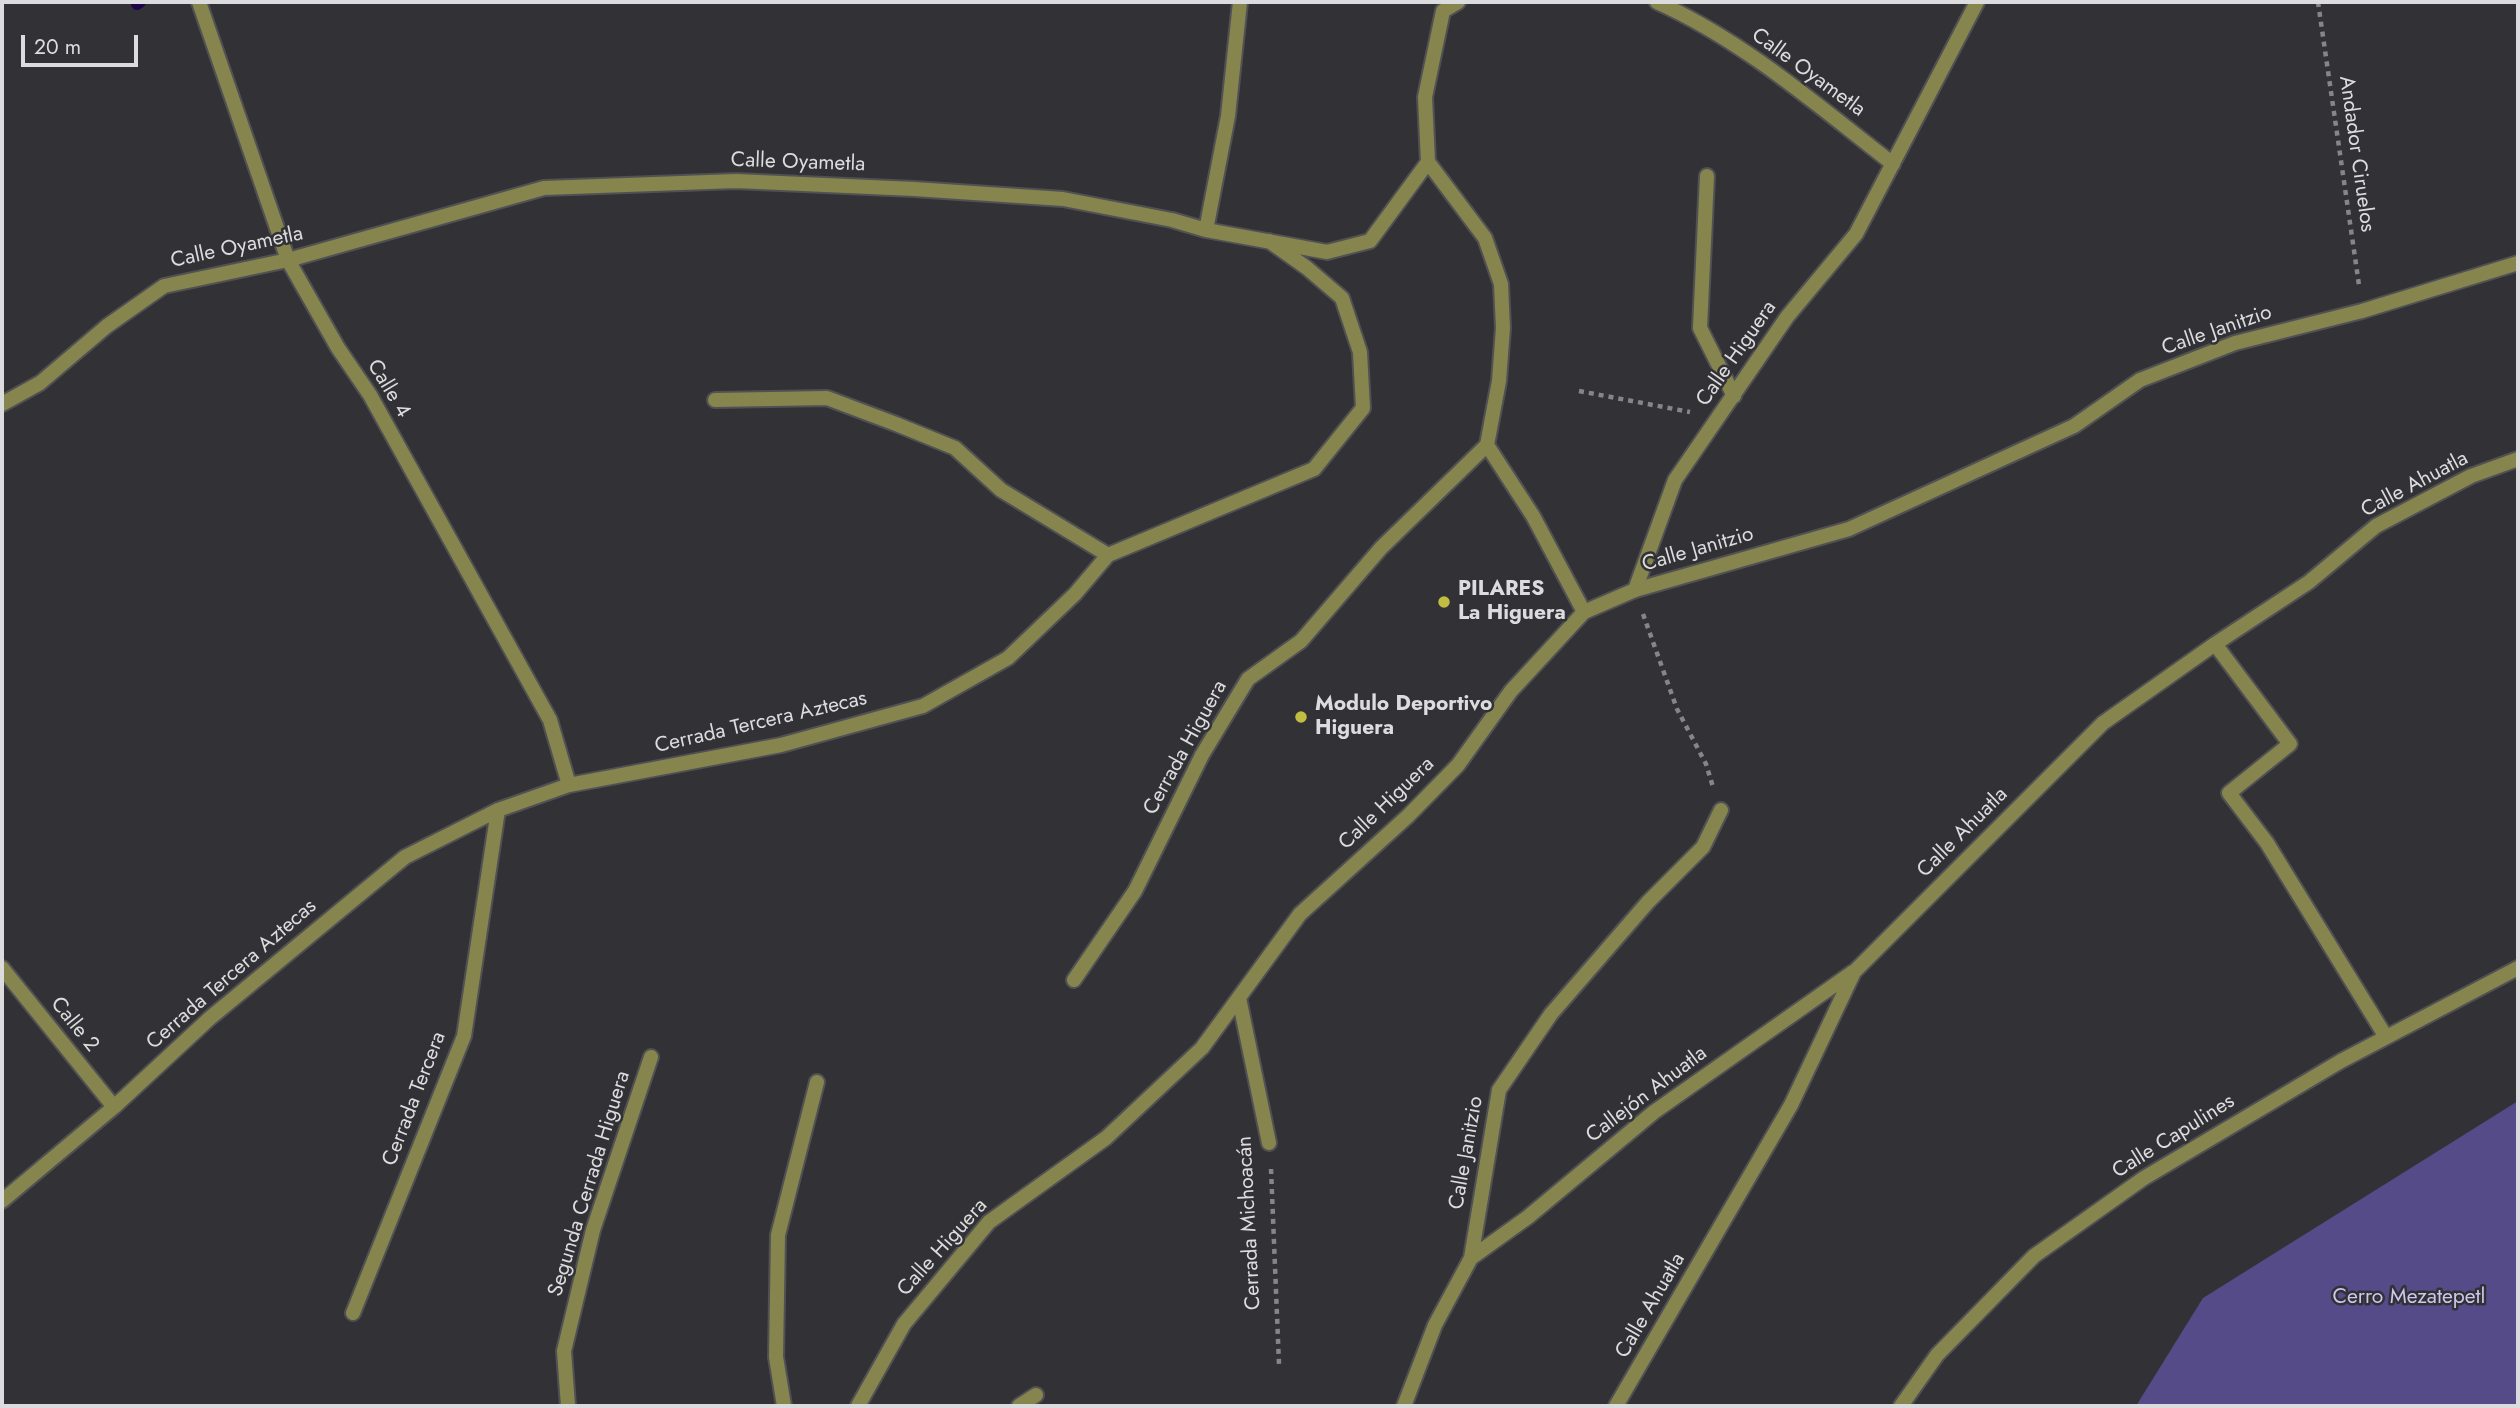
<!DOCTYPE html>
<meta charset="utf-8">
<style>
body{margin:0}
#map{position:relative;width:2520px;height:1408px;overflow:hidden;background:#323236;font-family:Jost,sans-serif}
canvas{display:block}
.frame{position:absolute;inset:0;border:4px solid #dcdcdf;pointer-events:none}
.scale{position:absolute;left:21px;top:35px;width:117px;height:32px;box-sizing:border-box;border:4px solid #dcdcdf;border-top:0;padding-left:9px;font-size:21px;line-height:24px;white-space:nowrap;color:#dcdcdf;-webkit-text-stroke:5px #323236;paint-order:stroke}
</style>
<div id="map">
<canvas width="2520" height="1408"></canvas>
<div class="frame"></div>
<div class="scale">20 m</div>
</div>
<script>
const context = document.querySelector('canvas').getContext('2d');
context.lineJoin = 'round';
function fillPath(path, color) { context.fillStyle = color; context.fill(path, 'evenodd'); }
function stroke(path, color, width, dash) { context.strokeStyle = color; context.lineWidth = width; context.lineCap = dash ? 'butt' : 'round'; context.setLineDash(dash || []); context.stroke(path); }
function label(font, color, halo, rows, align = 'center') {
  context.font = font + ' Jost,sans-serif'; context.lineWidth = 5; context.setLineDash([]); context.textBaseline = 'middle'; context.strokeStyle = halo; context.fillStyle = color; for (const [text, x, y, turn = 0] of rows) {
    context.save(); context.translate(x, y); context.rotate((+turn || 0) * Math.PI / 180); context.textAlign = isNaN(turn) ? turn : align; if (halo) context.strokeText(text, 0, 0); context.fillText(text, 0, 0); context.restore();
  }
}
const green = new Path2D(`
 M2518 1101V1406H2136L2203 1298Z`);
const stream = new Path2D(`
 M137 4 140 2`);
const path = new Path2D(`
 M2318 2 2359 285
 M1579 391 1690 412
 M1643 614 1677 709 1706 764 1713 787
 M1271 1169 1279 1364`);
const minor = new Path2D(`
 M199 2 288 260 338 348 370 395 550 720 569 785
 M1657 2C1744 41 1818 106 1893 164
 M1428 162 1485 238 1501 284 1503 328 1499 381 1487 445 1533 516 1584 612
 M1707 176 1700 328 1734 396
 M1206 230 1228 116 1240 2
 M715 400 827 398 896 424 955 448 1001 490 1108 555
 M2 404 40 383 107 326 164 286 288 260 544 188 736 181 914 189 1063 199 1172 220 1206 230 1327 252 1370 241 1428 162 1425 97 1443 11 1458 2
 M1635 590 1849 529 2074 426 2140 380 2235 343 2362 311 2518 263
 M2215 644 2290 744 2229 793 2267 843 2386 1037
 M2 968 114 1107
 M1074 980 1135 891 1202 755 1248 679 1301 641 1381 548 1487 445
 M1239 998 1269 1143
 M2 1201 114 1107 210 1018 405 857 498 810 569 785 781 745 923 706 1008 658 1075 594 1108 555 1314 469 1363 408 1360 352 1342 298 1307 268 1269 241
 M1471 1258 1528 1217 1654 1112 1853 972
 M353 1313 464 1036 498 810
 M568 1406 564 1351 593 1230 651 1057
 M784 1406 776 1357 778 1235 817 1082
 M1019 1406 1036 1395
 M1404 1406 1435 1325 1471 1258 1499 1090 1551 1014 1648 902 1703 847 1721 810
 M1616 1406 1791 1105 1854 972 2103 723 2215 644 2309 582 2376 526 2471 476 2518 459
 M1901 1406 1937 1355 2034 1256 2144 1178 2341 1061 2518 968`);
const tertiary = new Path2D(`
 M858 1406 904 1324 989 1222 1106 1138 1202 1048 1300 914 1408 816 1458 765 1511 691 1584 612 1635 590 1675 480 1787 317 1856 234 1977 2`);
const markers = [
 [1444,602,7,"#c1bd40"],
 [1301,717,7,"#c1bd40"]
];
const streetNames = [
 ["Calle Oyametla",1808,73,36],
 ["Andador Ciruelos",2356,154,82],
 ["Calle Oyametla",798,163,2],
 ["Calle Oyametla",237,248,-12],
 ["Calle Janitzio",2217,331,-19],
 ["Calle Higuera",1737,354,-55],
 ["Calle 4",388,389,59],
 ["Calle Ahuatla",2415,485,-28],
 ["Calle Janitzio",1698,550,-16],
 ["Cerrada Tercera Aztecas",761,723,-13],
 ["Cerrada Higuera",1186,748,-61],
 ["Calle Higuera",1387,804,-44],
 ["Calle Ahuatla",1963,833,-45],
 ["Cerrada Tercera Aztecas",232,975,-41],
 ["Calle 2",74,1025,51],
 ["Callejón Ahuatla",1647,1095,-37],
 ["Cerrada Tercera",415,1099,-69],
 ["Calle Capulines",2174,1137,-32],
 ["Calle Janitzio",1467,1153,-80],
 ["Segunda Cerrada Higuera",590,1184,-73],
 ["Cerrada Michoacán",1250,1223,-93],
 ["Calle Higuera",943,1248,-48],
 ["Calle Ahuatla",1651,1306,-60]
];
const poiNames = [
 ["PILARES",1458,590],
 ["La Higuera",1458,614],
 ["Modulo Deportivo",1315,705],
 ["Higuera",1315,729]
];
const parkNames = [
 ["Cerro Mezatepetl",2409,1298]
];
fillPath(green, '#554b89');
stroke(stream, '#1d0547', 12);
stroke(minor, '#515154', 18);
stroke(tertiary, '#515154', 18);
stroke(path, '#86868a', 4.5, [5, 5]);
stroke(minor, '#86854e', 14);
stroke(tertiary, '#86854e', 14);
for (const [x, y, r, color] of markers) { const dot = new Path2D(); dot.arc(x, y, r, 0, 2 * Math.PI); context.fillStyle = color; context.fill(dot); stroke(dot, '#323236', 2.5); }
label('21px', '#dcdcdf', '#323236', streetNames);
label('bold 21px', '#dcdcdf', '#323236', poiNames, 'left');
label('21px', '#cbc7ef', '#323236', parkNames);
</script>
